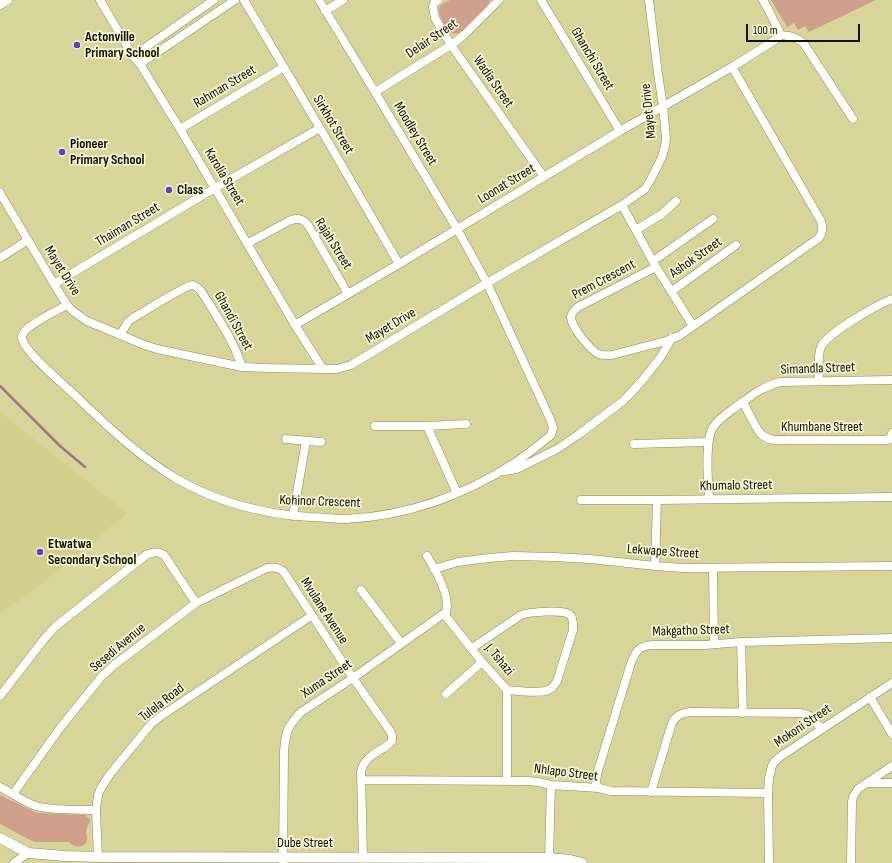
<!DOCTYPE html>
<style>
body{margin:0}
#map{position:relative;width:892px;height:863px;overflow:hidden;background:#d8d59b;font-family:"Sofia Sans Condensed",sans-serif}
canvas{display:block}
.scale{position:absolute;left:746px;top:24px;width:114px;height:18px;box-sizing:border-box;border:2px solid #121000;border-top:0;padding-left:5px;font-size:12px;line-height:14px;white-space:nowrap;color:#121000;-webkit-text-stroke:3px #f6f5d8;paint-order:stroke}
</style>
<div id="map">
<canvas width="892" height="863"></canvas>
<div class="scale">100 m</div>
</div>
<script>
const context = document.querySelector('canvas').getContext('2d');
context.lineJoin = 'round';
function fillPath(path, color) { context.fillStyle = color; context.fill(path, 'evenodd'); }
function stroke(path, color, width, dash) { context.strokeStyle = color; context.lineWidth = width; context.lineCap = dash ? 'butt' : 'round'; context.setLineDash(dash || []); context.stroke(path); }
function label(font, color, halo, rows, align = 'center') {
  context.font = font + ' "Sofia Sans Condensed",sans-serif'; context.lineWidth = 3.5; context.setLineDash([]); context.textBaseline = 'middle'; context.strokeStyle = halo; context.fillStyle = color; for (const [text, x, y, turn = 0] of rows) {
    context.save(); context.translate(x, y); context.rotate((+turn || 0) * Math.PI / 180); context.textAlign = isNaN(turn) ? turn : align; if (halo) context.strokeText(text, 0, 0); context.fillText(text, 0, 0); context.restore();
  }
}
const built = new Path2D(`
 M0 412 127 513 33 591 0 613Z`);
const green = new Path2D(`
 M450 0H490L488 5 459 33C456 34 452 34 450 32 446 29 437 12 439 8 440 4 446 2 450 0Z
 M771 0H876L809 32 805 26 798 30 794 23 787 27Z
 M0 795 37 813 85 815 91 820C89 823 86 829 86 833 86 835 88 837 87 839 86 849 74 848 69 842H35L28 839 0 824Z`);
const stream = new Path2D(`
 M0 386 60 446 85 467`);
const minor = new Path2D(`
 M100 0 133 56 140 64 180 129 295 325 323 369
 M244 0 320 128 399 264
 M438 0 434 3 433 7 435 18 451 45 544 177
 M541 0 620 131
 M763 0 769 11 781 35
 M0 5 8 0
 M325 11 343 0
 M781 35C790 36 798 37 804 44L853 119
 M133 56 214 0
 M140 64 235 0
 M375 92 451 45 464 35 499 0
 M180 129 284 67
 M0 193 54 284 67 305 74 312 87 321 142 344 157 349 242 367 267 368 323 369H337L351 365 487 283 622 205 645 189 651 179 662 157 665 146 666 139 663 106 658 74 649 0
 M622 205 656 267 693 326
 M636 230 662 214 676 201
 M248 243 291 220C299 218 303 219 308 225L348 294
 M0 258 28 240
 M653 261 713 219
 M656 267 578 307C575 310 572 312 571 317 571 327 591 351 599 354 604 356 608 355 612 355L666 341 679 336 819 238C823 232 823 228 821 221L732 67
 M54 284 215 188 320 128
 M672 291 736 245
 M67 305C58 310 22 327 22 337 21 350 68 388 78 398 109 428 140 457 177 479 217 502 263 514 309 517 321 517 334 519 346 519 407 516 465 495 516 462 528 454 540 444 551 435L553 428 551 421 487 283 457 229 375 92 319 0
 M295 325 399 264 620 131 732 67 772 42 781 35
 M120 335 128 322 133 318C143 312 186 285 193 285 196 286 198 288 201 291 216 315 233 339 242 367
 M819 381C819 372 817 356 821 347 827 333 877 305 892 299
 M743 402C748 411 755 428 762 435 766 438 769 439 774 440H886L890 439 892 433
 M375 426H427L466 424
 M427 426 457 493
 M286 439 321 442
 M634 444 708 442
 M504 471 517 469 557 449 578 435 623 401 642 381 660 358 672 338
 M709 499C708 482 704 438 714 426 720 417 731 411 740 404 752 395 764 386 780 382L892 380
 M581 500H657L892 497
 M293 516 306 441
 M655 566 657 500
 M713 568 714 644
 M434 569 458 562 489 558 513 556 555 557 590 559 655 566 683 568 892 566
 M361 590 401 643
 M444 614 482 662 507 690V781
 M741 642 743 713
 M472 648 521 615C529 612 565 609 570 615 574 619 573 625 573 630L557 681C555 685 553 688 548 690 539 694 518 691 507 690
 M446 694 482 662
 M0 696 45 638 56 626 146 555C153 552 157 551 164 555L196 603
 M870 697 892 734
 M362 780 527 781 538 782 551 785 599 788 611 791 768 793
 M868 783H892
 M0 787C12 793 24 802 36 806 53 811 78 809 96 810
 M599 788 596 784 597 774 631 663C636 651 638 646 652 645H705L741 642 892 638
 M651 792 672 723C677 714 682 713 691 712L802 713 810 716 822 729
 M13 794 60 728 102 676 114 665 196 603 267 568C273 567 277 567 283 571L353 678 390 731 392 735V741C382 752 364 755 361 772L363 858
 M98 857 96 810 98 795 101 788 110 774 151 724 161 716 311 616
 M549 858 551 785
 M14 863 28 853
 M283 863 284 751C286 731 287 727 301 712L353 678 446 612C451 596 435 569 427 556
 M769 863 768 793 769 778 772 766 774 762 781 756 892 683
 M851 863 852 802 853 797 858 789 892 766`);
const tertiary = new Path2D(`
 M0 838 28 853 65 856 98 857 549 858 570 860 582 863`);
const markers = [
 [77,45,4,"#5944bc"],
 [62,152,4,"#5944bc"],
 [169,190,4,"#5944bc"],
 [40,552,4,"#5944bc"]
];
const poiNames = [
 ["Actonville",85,37],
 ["Primary School",85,53],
 ["Pioneer",70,144],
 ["Primary School",70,160],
 ["Class",177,190],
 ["Etwatwa",48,544],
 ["Secondary School",48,560]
];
const streetNames = [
 ["Delair Street",432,39,-34],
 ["Ghanchi Street",592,59,59],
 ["Wadia Street",493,82,55],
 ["Rahman Street",225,87,-31],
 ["Mayet Drive",649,111,-96],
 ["Sirkhot Street",333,125,59],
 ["Moodley Street",415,134,59],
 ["Karolia Street",224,177,59],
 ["Loonat Street",507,184,-31],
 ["Thaiman Street",128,225,-31],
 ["Rajah Street",333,244,58],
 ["Ashok Street",696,258,-35],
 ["Mayet Drive",62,271,58],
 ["Prem Crescent",604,280,-28],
 ["Ghandi Street",233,321,61],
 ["Mayet Drive",391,326,-31],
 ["Simandla Street",818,369,-2],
 ["Khumbane Street",822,427],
 ["Khumalo Street",736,486,-1],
 ["Kohinor Crescent",320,502,2],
 ["Lekwape Street",663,552,4],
 ["Mvulane Avenue",324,611,57],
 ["Makgatho Street",691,631,-2],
 ["Sesedi Avenue",118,648,-40],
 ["J. Tshazi",499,660,50],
 ["Xuma Street",327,679,-34],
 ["Tulela Road",162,703,-38],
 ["Mokoni Street",803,726,-34],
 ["Nhlapo Street",566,773,7],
 ["Dube Street",305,843]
];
fillPath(built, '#d2ce8c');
fillPath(green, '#cea08b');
stroke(stream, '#a47389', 2.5);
stroke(minor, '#8e8a53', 9);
stroke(tertiary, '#8e8a53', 11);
stroke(minor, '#fff', 8);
stroke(tertiary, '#fff', 10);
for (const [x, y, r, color] of markers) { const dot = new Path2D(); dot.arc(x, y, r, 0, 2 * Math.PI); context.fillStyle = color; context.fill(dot); stroke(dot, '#f6f5d8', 1.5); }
label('bold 14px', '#121000', '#f6f5d8', poiNames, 'left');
label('14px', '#121000', '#f6f5d8', streetNames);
</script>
